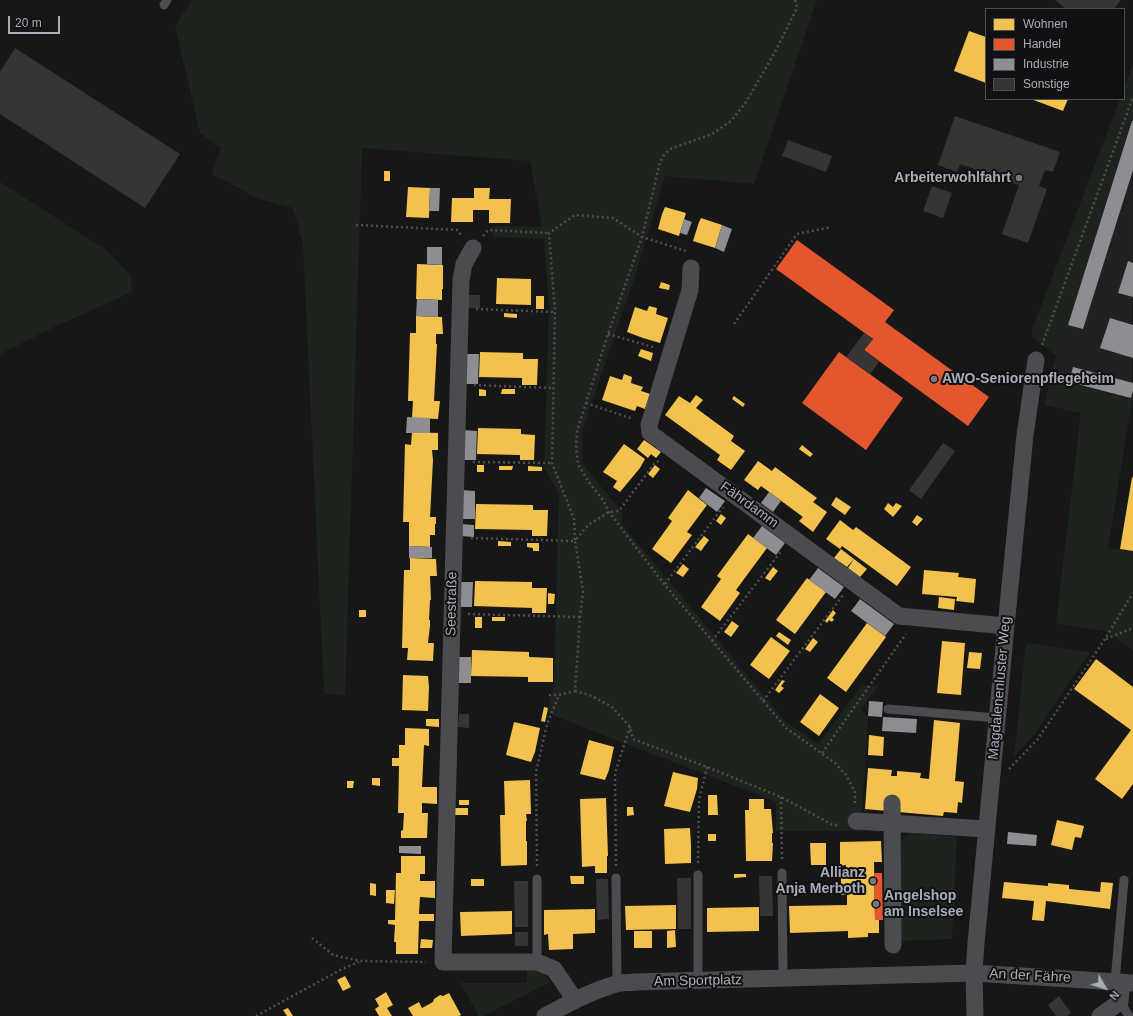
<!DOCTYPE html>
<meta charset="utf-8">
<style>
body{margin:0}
#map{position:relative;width:1133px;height:1016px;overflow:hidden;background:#171717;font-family:Arial,sans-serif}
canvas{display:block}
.legend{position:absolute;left:985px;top:8px;width:140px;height:92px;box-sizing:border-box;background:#111113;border:1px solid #4d4f55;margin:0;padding:5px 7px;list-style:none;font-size:12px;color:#a8adb8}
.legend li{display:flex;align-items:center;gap:8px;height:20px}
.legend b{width:20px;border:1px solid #4d4f55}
.north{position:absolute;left:1085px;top:968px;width:40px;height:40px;-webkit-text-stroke:3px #111113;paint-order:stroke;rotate:129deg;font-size:11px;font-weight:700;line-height:16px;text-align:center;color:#a8adb8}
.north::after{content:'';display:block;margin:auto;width:14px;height:18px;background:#a8adb8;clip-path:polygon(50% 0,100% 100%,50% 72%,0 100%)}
.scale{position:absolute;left:8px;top:16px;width:52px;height:18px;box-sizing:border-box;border:2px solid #a8adb8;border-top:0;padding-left:5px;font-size:12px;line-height:14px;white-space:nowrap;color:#a8adb8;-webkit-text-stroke:3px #111113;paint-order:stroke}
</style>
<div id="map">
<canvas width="1133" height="1016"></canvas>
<ul class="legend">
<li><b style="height:11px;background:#f2c14e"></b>Wohnen</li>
<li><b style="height:11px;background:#e4572e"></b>Handel</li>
<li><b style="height:11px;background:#8d8d92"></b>Industrie</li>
<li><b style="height:11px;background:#353536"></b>Sonstige</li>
</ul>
<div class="north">N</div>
<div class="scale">20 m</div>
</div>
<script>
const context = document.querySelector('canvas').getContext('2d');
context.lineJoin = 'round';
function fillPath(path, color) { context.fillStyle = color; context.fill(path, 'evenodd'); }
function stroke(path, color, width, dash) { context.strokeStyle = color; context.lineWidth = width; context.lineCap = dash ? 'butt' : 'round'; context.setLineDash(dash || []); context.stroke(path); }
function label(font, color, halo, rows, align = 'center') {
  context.font = font + ' Arial,sans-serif'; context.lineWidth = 4; context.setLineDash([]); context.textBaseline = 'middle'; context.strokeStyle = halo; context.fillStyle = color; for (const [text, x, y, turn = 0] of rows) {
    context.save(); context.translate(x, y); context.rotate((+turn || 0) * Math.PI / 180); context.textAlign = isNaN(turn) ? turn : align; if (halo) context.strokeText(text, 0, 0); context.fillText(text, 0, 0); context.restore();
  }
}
const built = new Path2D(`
 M1130 118 1133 119 1132 400 1050 377Z`);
const green = new Path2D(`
 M192 0H817L754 184 665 176 636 273 583 428 582 463 622 512V524L785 721 818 744 862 685 878 686 861 710 868 716 861 831H776V802L547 713 554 684 559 493 544 468 549 309 544 239 493 237 491 226 542 227 530 161 362 148 345 696 324 693 303 245 293 208 259 199 212 174 221 148 200 133 175 26Z
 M1133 65V119H1130L1057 356 1032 337V330L1120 99H1124V88Z
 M0 182 109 252 131 277 132 292 52 328 0 354Z
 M1050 377 1132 400 1108 548 1133 552V650L1104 631 1056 623 1081 413 1045 405Z
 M1026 643 1090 652 1034 735 1014 757Z
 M912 833 957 837 952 939 901 941 900 843 905 837Z
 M527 969C537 971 546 972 550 982L484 1016H479L460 983H527Z`);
const homes = new Path2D(`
 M969 31 986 37V83L954 71Z
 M1031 99H1068L1063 111Z
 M384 171H390V181H384Z
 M408 187 430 188 429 218 406 217Z
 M474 188H490L489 199H511L510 223H489V210H473V222H451L452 198H474Z
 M665 207 686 213 679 236 658 229 662 214Z
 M701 218 722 225 715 248 693 241 699 222Z
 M417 264 443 265V289H442V300L416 299Z
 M497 278 531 279V305L496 304Z
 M661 282 670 285 669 290 659 288Z
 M536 296H544V309H536Z
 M649 306 657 308 656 314 668 318 660 343 643 338 627 332 635 307 647 311Z
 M504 313 517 314V318L504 317Z
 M416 316 442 317 443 334H436V344H437L434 401H440L438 419 412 418 413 401H408L410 333H416Z
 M641 349 653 353 651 361 638 356Z
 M480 352 523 353V359H538L537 385H522V378L479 377Z
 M624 374 632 377 631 383 643 387 641 391 650 394 645 409 637 406 635 411 602 400 610 376 622 380Z
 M479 389 486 390V396H479Z
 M502 389H515V394H501Z
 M696 395 703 400 696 408 734 436 731 441 745 451 731 470 717 460 720 455 665 415 679 396 690 403Z
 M734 396 745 404 743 407 732 399Z
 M478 428 521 429V434L535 435 534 460H520V455L477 454Z
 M412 432 438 433V450H432L433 460 430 517H436V524H435V535H430V547L409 546V522H403L405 444 411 445Z
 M644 440 661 452 656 458 651 454 648 458 637 449Z
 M624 444 645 459 640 468 620 492 613 487 617 481 603 472Z
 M802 445 813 454 810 457 799 449Z
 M758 461 772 471 775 467 817 498 813 502 827 512 813 532 799 521 803 517 761 486 758 490 744 480Z
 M477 465H484V472H477Z
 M655 465 660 469 653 478 648 474Z
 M499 466H513L512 470H499Z
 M528 466 542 467V471H528Z
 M1132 477 1133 478V551L1120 549Z
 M688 490 707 505 687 532 692 535 671 563 652 549 672 521 668 518Z
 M836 497 851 507 845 515 831 505Z
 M888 503 893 507 896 503 902 506 893 517 884 509Z
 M476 504 533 505V510H548L547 536H532V530L475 529Z
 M721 514 726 518 721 525 716 521Z
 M917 515 923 519 917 526 912 522Z
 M840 520 853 530 856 527 911 567 897 586 842 546 840 549 826 539Z
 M748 534 767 548 736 590 740 593 720 621 701 607 721 579 717 576Z
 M704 536 709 540 701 551 695 547Z
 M498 541 511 542V546H498Z
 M527 543H539V551H533V548L527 547Z
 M841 549 854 559 847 567 834 558Z
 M410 558 436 559 437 576H430L431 600H430L429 620H430V626L428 643H434L433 661 407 660 408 648H402L404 570H410Z
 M854 559 867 569 860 577 848 568Z
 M683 564 689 569 683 577 676 573Z
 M773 567 778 571 770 581 765 578Z
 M924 570 959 573 958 577 976 579 974 603 956 601 957 597 922 594Z
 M807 578 826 592 795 634 776 620Z
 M475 581 532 582V588H547L546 613H532V608L474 606Z
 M548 593 555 594 554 604H548Z
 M939 597 955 599 954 610 938 608Z
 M359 610H366V617H359Z
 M833 610 836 613 832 618 834 619 832 622 829 620 827 623 825 621Z
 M475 617H482V628H475Z
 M492 617H505V621H492Z
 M732 621 739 626 731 637 724 632Z
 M867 623 886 637 846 692 827 678Z
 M779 632 791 640 788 645 776 636Z
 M771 637 790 651 769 679 750 665Z
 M813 638 818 642 810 652 805 649Z
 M942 641 965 643 961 695 937 693Z
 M472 650 529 652V657L553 658V682H528V677L471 676Z
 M969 652 982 653 980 669 967 668Z
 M1096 659 1133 687V784L1122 799 1095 779 1131 730 1074 689Z
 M403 675 428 676 429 687 428 711 402 710Z
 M782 680 785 681 781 686 784 688 779 693 775 690Z
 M820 694 839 708 819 736 800 722Z
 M544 707 548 708 545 722 541 721Z
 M426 719H439V727L426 726Z
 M934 720 960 723 955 781 964 782 962 803 958 802 957 813 944 812 943 816 865 809 868 768 892 770 891 776H897V771L921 773 920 778 929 779Z
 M514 722 540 728 535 752 531 762 506 755Z
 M405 728 429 729V746L424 745 422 787H437V804L422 803V813H428L427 838H401V831L403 830 404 813H398L399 766H392V758H399V745H405Z
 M869 735 884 737 883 756 868 755Z
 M589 740 614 747 609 770 605 780 580 774Z
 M673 772 698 778 697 789 690 812 664 806Z
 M372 778H380V786L372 785Z
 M530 780 531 814H526L527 821H526V841H527V865L501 866 500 815H505L504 781Z
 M347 781H354L353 788H347Z
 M708 795H717L718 815H708Z
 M606 798 608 856H607V873H595V866L582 867 580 799Z
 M749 799H764V809H771L773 833H772V843H773L772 861H746L745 810H749Z
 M459 800H469V805H459Z
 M627 807H633L634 815 627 816Z
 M455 808H468V815H455Z
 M1057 820 1084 826 1081 838 1075 837 1072 850 1051 845Z
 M690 828 691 845V863L665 864 664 829Z
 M708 834H716V841H708Z
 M881 841 882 862H874L875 920H879V933H868V937L848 938V931L790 933 789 906 847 905V894L841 895V871H846V865L840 866V842Z
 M810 843H826V865H811Z
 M401 856H425V874H420V881H435V898L420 897 419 914H434V921H419L418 954H396V942H394L395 925 388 924V920H395L396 873H401Z
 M734 874H746V877L734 878Z
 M570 876H584V884H571Z
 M471 879H484V886H471Z
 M1004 882 1048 886V883L1069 885V889L1100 892 1101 882 1113 883 1110 909 1046 901 1044 921 1032 920 1034 901 1002 898Z
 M370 883 376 884V896L370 895Z
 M386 890H395L394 904 386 903Z
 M676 905V929L626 930 625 906Z
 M759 907V931L707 932V908Z
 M595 909V933L573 934V949L549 950 548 934 544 935V910Z
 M512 911V934L461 936 460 912Z
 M675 930 676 947 667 948V931Z
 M634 931H652V948H634Z
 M421 939 433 940 432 948H420Z
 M345 976 351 987 343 991 337 980Z
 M386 992 393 1005 387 1008 392 1016H379L375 1009 379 1006 375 999Z
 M449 993 461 1015 459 1016H413L408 1008 419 1002 422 1008 433 1002 434 999 440 995 443 996Z
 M288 1008 293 1016H287L283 1010Z`);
const shops = new Path2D(`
 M797 240 894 310 885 322 989 397 968 426 864 350 873 339 776 269Z
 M839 352 903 398 866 450 802 403Z
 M874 873H882L883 920H875Z`);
const industry = new Path2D(`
 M1132 121H1133V170L1083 329 1068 325Z
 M430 188H440L439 211H429Z
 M684 219 692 222 687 235 680 233Z
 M722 225 732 229 724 252 715 248Z
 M427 247H442V265L427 264Z
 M1128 261 1133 263V297L1118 293Z
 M417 299 438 300V317L416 316Z
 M1110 318 1133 325V358L1100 348Z
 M465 354H479L478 384H465Z
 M1073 367 1133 383V391L1131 398 1069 382Z
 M407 417 430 418V433H406Z
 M463 430 477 431 476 460H462Z
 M706 488 725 501 717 512 699 498Z
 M461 490 475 491V519H461Z
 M769 492 781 501 773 512 761 503Z
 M461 524 474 525V537L460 536Z
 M762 526 785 543 776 555 753 538Z
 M409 546 432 547V558H409Z
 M818 568 844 587 835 599 809 580Z
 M459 582H473L472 607H459Z
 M860 599 894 624 885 636 851 611Z
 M458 657H471V683H458Z
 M869 701 883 702 882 717 868 716Z
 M883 717 917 719 916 733 882 731Z
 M1008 832 1037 835 1036 846 1007 844Z
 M399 846H421V854L399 853Z`);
const building = new Path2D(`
 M1055 0H1121L1114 9H1066Z
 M15 48 180 154 145 208 0 114V72Z
 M955 116 1060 152 1053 172 1045 170 1039 186 1047 189 1028 243 1002 234 1019 185 960 164 957 172 938 165Z
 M788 140 832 156 826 172 782 156Z
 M932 186 952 193 943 218 923 211Z
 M466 295H480V308H466Z
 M864 333 873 339 864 350 879 362 870 374 846 357Z
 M943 443 955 451 921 499 909 490Z
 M459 714H469V728L458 727Z
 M759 876H772L773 916H760Z
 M677 878H691V929H678Z
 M596 879H608L609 919 597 920Z
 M514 881H528V927H515Z
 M515 932H528V946H515Z
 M1059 996 1071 1013 1067 1016H1056L1048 1005Z`);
const path = new Path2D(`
 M795 0 797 8 775 52 746 102 731 121 712 134 670 149 664 155 660 162 642 237 608 334 577 431 576 448 578 464 588 481 603 500 609 512 664 584 786 728 835 763 846 775 855 792V805
 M356 225 457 230 462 236
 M483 236 488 230 549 233
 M476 309 555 312
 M734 324 797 234 831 227
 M608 334 656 348
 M1042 345 1133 97
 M474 385 553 388
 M586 403 633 419
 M473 462 552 463
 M471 538 575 541 574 519 552 463 555 312 549 233 575 215 613 218 642 237 686 251
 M665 584 723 507
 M468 614 580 617
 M1106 639 1133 628
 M712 641 782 550
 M575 691 592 696 612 707 630 727 633 739 707 767 781 797 833 825H840
 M549 695H559L575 691 580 617 583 591 575 541 588 525 609 512 619 511 654 464 659 461
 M763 701 843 595
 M822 753 906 634
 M1009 769 1038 739 1105 639 1133 593
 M781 797 782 861
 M698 863 699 800 707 767
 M537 866 536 772 547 724 559 695
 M616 866 615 773 630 727
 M312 938 333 955 360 961 426 962
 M256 1016 342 969 359 962`);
const lane = new Path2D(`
 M164 5 167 0
 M888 709 997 718
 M782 873 783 979
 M698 875V981
 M616 878 617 984
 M537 879V962
 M1115 981 1124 880
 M1120 1002 1129 1016`);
const street = new Path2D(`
 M473 248 464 264 461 280 443 962H537L554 969 575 1000
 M691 268 690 290 649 425 650 433 899 616 1006 626
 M892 803 893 945
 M856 821 987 829
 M545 1016C568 1004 591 991 616 984 622 982 629 983 635 982L974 973 1133 983
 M975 1016 974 973 976 943 1006 626 1025 435 1036 360
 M1100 1016 1120 1002 1122 982`);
const markers = [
 [1019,178,4,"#757880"],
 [934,379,4,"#757880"],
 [873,881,4,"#757880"],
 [876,904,4,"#757880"]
];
const poiNames = [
 ["Arbeiterwohlfahrt",1011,178],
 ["AWO-Seniorenpflegeheim",942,379,"left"],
 ["Allianz",865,873],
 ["Anja Merboth",865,889],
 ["Angelshop",884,896,"left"],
 ["am Inselsee",884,912,"left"]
];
const streetNames = [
 ["Fährdamm",749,505,36],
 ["Seestraße",452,604,-89],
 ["Magdalenenluster Weg",1000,688,-85],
 ["An der Fähre",1030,976,3],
 ["Am Sportplatz",698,981,-1]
];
fillPath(built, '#212123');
fillPath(green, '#1d241e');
fillPath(homes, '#f2c14e');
fillPath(shops, '#e4572e');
fillPath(industry, '#8d8d92');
fillPath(building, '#353536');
stroke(path, '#4d4e52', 2.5, [2, 3]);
stroke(lane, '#4b4c50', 9);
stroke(street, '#4b4c50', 17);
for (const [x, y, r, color] of markers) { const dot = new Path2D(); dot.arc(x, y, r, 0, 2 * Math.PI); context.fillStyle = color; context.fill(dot); stroke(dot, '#111113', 1.5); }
label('bold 14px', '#a8adb8', '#111113', poiNames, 'right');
label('14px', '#a8adb8', '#111113', streetNames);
</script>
